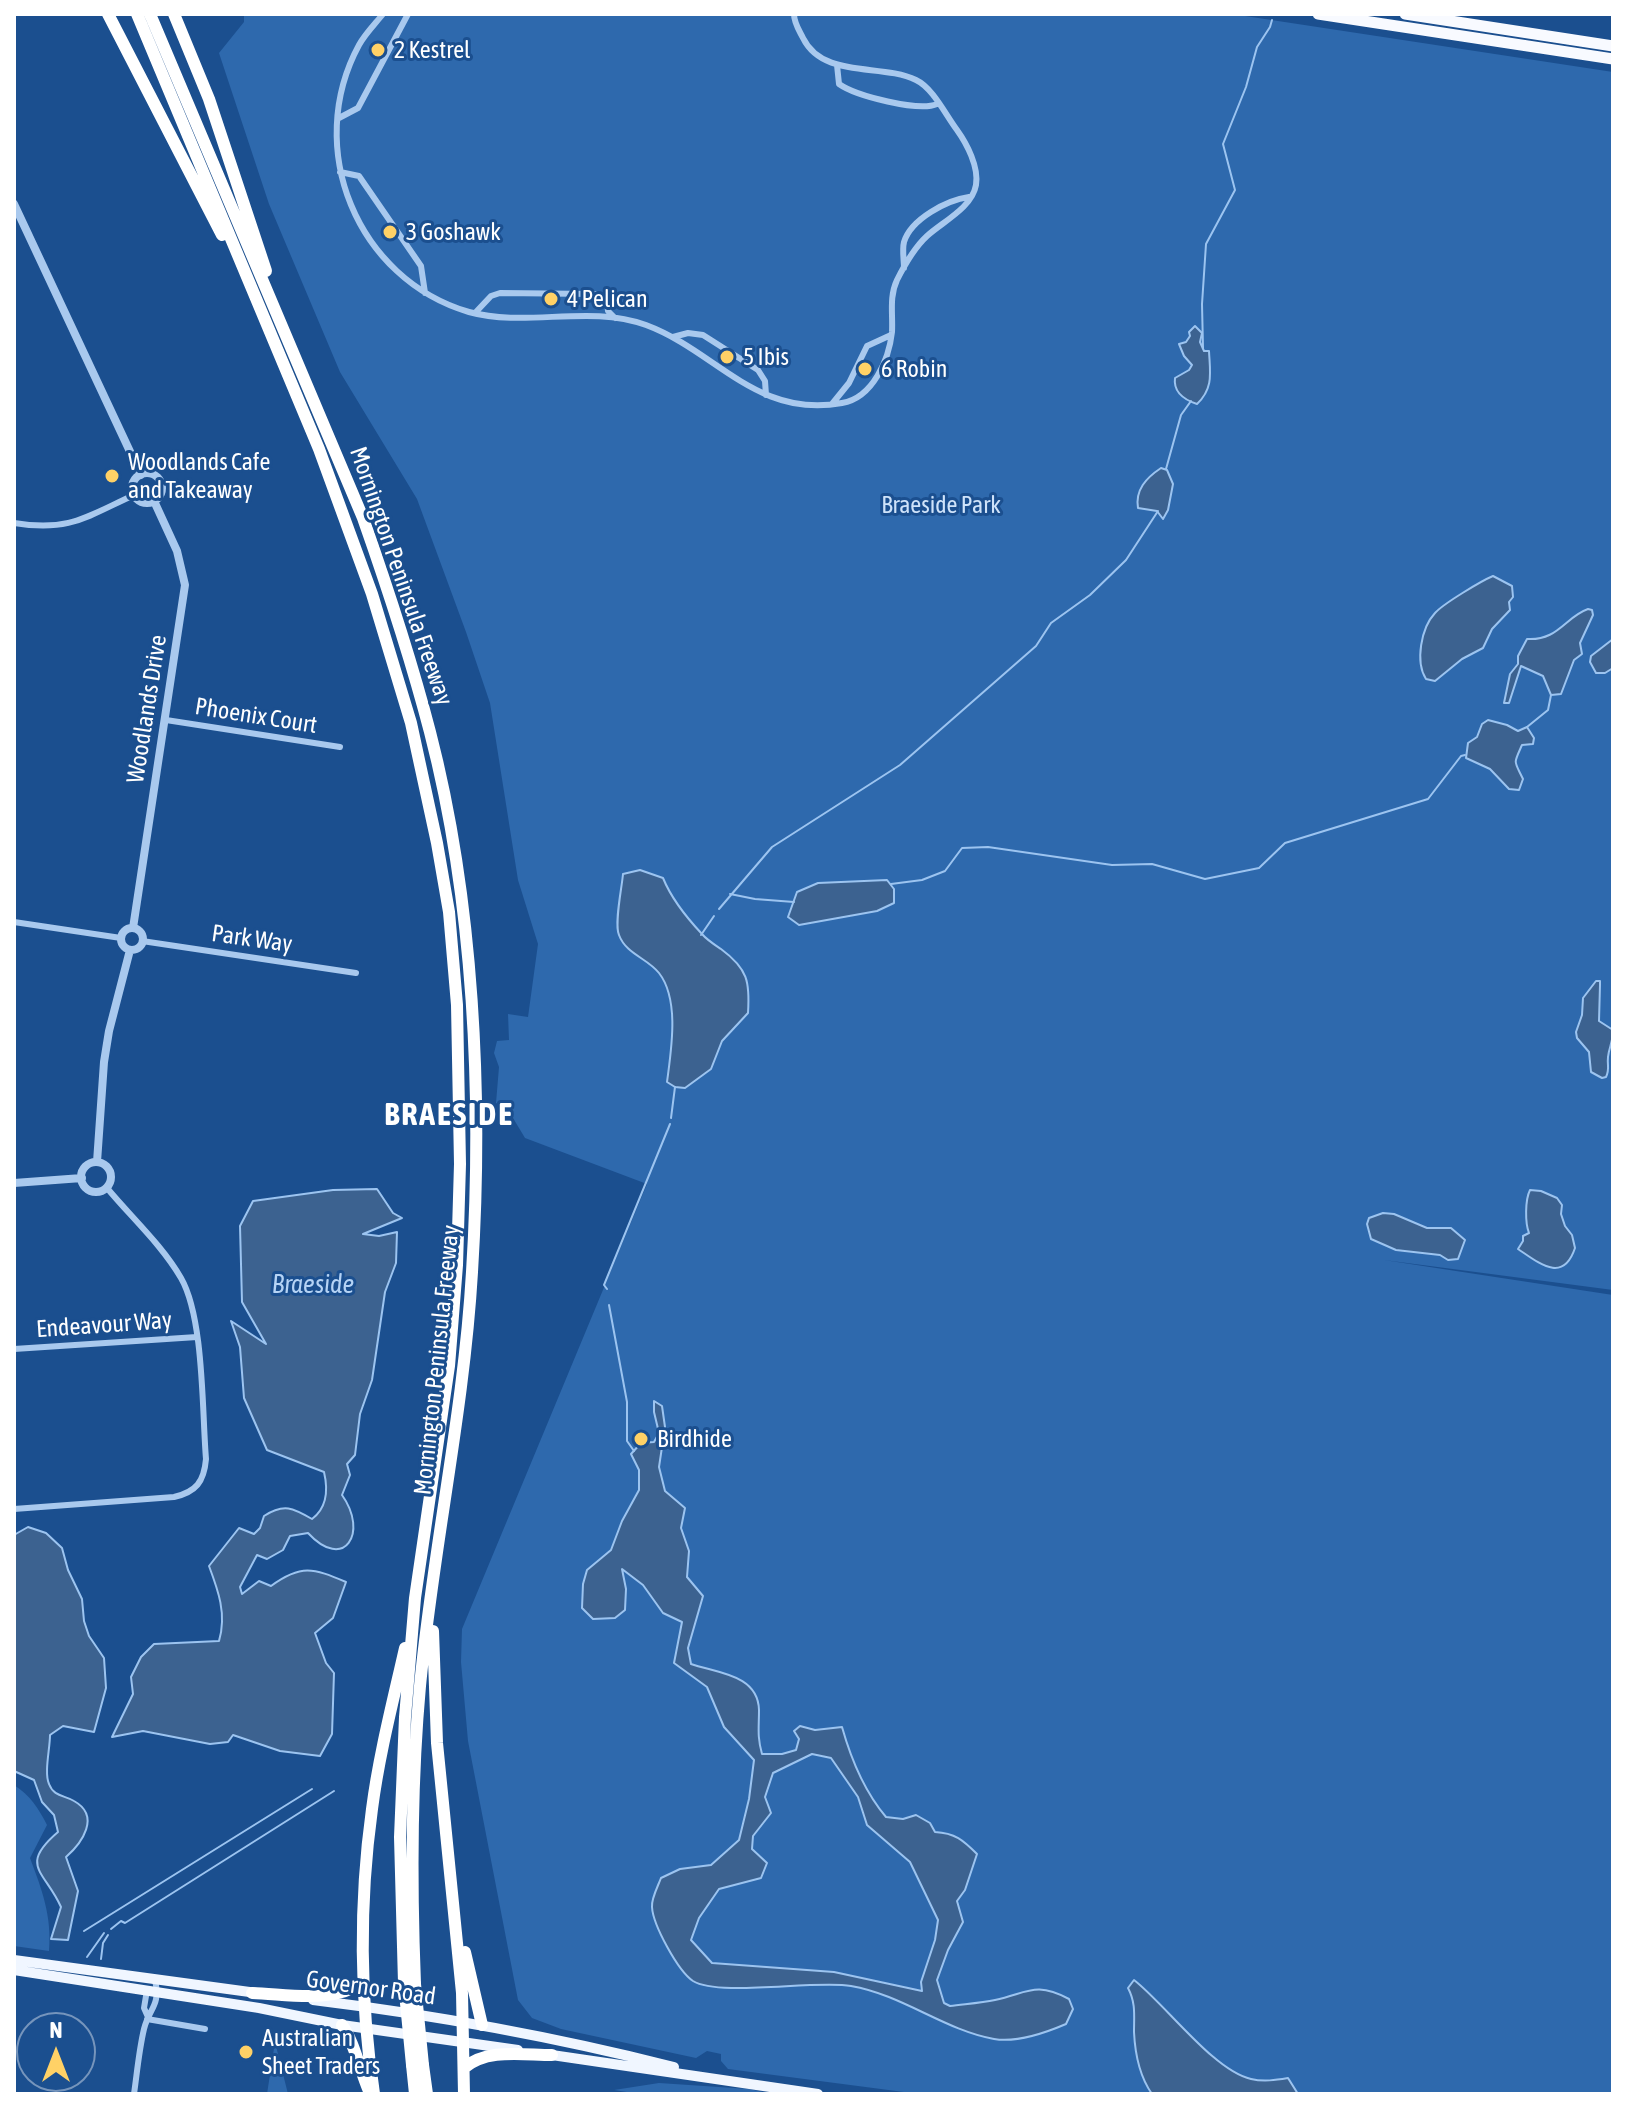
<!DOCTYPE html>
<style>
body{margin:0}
#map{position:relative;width:1627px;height:2108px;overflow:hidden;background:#1b4f8f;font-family:"Asap Condensed",sans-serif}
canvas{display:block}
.frame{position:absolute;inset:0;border:16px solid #fff;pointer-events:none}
.north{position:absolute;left:16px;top:2012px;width:80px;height:80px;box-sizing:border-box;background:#1b4f8f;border:2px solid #7695bc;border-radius:50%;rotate:0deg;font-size:22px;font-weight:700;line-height:32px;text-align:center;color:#fff}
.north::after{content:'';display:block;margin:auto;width:28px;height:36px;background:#ffd166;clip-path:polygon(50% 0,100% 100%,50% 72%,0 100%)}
</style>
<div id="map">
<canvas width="1627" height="2108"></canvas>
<div class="frame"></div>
<div class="north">N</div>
</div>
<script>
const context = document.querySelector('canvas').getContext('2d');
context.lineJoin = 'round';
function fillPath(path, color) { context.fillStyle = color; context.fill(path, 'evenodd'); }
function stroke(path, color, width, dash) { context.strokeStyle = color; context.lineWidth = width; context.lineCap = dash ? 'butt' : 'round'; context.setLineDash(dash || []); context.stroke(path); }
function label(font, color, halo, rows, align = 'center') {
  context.font = font + ' "Asap Condensed",sans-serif'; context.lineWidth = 6; context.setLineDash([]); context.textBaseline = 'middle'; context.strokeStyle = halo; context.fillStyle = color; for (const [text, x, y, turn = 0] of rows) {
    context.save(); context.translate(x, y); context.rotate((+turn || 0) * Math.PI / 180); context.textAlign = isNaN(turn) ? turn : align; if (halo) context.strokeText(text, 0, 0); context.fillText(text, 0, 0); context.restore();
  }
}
const green = new Path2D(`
 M244 14H1232L1613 72V1290L1384 1260 1613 1295V2094H919L728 2069 721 2061V2054L707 2051 696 2058 561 2029 532 2018 518 2000 468 1741 461 1662 462 1629 647 1184 525 1138 507 1108 496 1103 499 1067 494 1053 497 1041 509 1040 508 1014 528 1017 538 944 518 880 490 703 466 632 417 499 340 372 269 204 219 53 244 22Z
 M14 1785C30 1795 39 1809 47 1825L30 1858C42 1890 52 1916 49 1951L14 1946Z
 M275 2042 288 2094H267Z
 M659 2083 749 2089 772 2094H640L614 2090Z`);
const water = new Path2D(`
 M1195 326 1202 333 1200 342 1204 351H1209C1210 372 1214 388 1197 404 1185 400 1173 393 1175 378L1189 370 1192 365 1184 356 1179 344 1186 342 1190 336 1189 332Z
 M1161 468 1167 470 1173 484 1168 510 1163 519 1157 511 1138 508C1135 490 1146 478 1161 468Z
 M1493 576 1512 586 1513 597 1509 602 1510 610 1492 629 1483 648 1462 659 1435 681 1426 679C1415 662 1421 628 1435 613 1443 604 1481 581 1493 576Z
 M1588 609 1592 610 1593 615 1580 643 1582 654 1574 660 1561 694 1551 695 1543 676 1521 666 1509 703H1504L1510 674 1518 664V656L1527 639C1558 641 1565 617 1588 609Z
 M1613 639V668L1605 673H1596L1590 662 1591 656Z
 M1488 720 1507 725 1518 731 1527 727 1534 738 1533 744 1522 745C1513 765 1514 760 1523 779L1519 790 1509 789 1490 769 1466 758 1468 743 1477 737 1482 724Z
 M640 870 663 878C672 900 686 917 702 934 707 940 715 945 721 949 748 969 750 982 748 1013L722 1041 711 1069 685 1088 675 1087 667 1082C671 1051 680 1000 659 973 647 958 626 954 619 935 614 924 622 887 623 874Z
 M887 880 894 889V903L877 911 799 925 788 917 797 892 818 883Z
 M1596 981H1600V985L1599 1021 1613 1030C1613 1043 1609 1047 1608 1057 1607 1066 1610 1069 1606 1077L1602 1078 1591 1072 1589 1052 1577 1038 1576 1032 1582 1015 1583 998Z
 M377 1189 393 1213 402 1218 363 1234 379 1236 397 1232 396 1263 385 1292 372 1380 360 1414 355 1455 347 1464 350 1475 342 1495C369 1533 344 1572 308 1533L290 1536 283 1550 267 1559 257 1555 240 1587 242 1594 259 1581 271 1586C301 1564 313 1568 346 1582L333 1618 315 1633 326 1663 334 1673 332 1734 320 1756 280 1751 233 1735 228 1742 210 1744 143 1731 112 1737 133 1694 131 1677 141 1657 154 1644 219 1641C227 1614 218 1590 209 1566L239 1528 254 1534 260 1528 264 1516C284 1503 293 1508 312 1519 328 1507 328 1489 324 1472L267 1450 244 1398 240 1347 231 1321 266 1344 242 1302 240 1226 253 1201 333 1190Z
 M1530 1190 1541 1191 1557 1198 1562 1205 1561 1214 1565 1226 1572 1235 1575 1248C1563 1284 1539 1263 1518 1249L1523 1241V1236L1529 1233C1525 1223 1525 1200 1530 1190Z
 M1383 1213 1394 1214 1427 1228H1451L1465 1240 1458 1259 1448 1260 1440 1255 1396 1250 1371 1239 1367 1224 1369 1218Z
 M654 1401 662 1406 665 1427 659 1467 665 1491 685 1508 681 1528 689 1551 687 1577 703 1596 688 1648 691 1664C716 1673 758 1674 759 1710 759 1728 757 1736 762 1754H782L796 1750 799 1739 794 1731 800 1726 815 1730 842 1727C851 1759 864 1791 886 1817L903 1819 916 1815 930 1823 935 1832C955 1833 963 1840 977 1854L965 1890 957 1901 963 1922 948 1950 937 1980 944 2003 950 2006C965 2004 981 2003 995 2000 1028 1993 1035 1981 1069 1999L1073 2009 1066 2024C1045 2033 1017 2043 994 2039 944 2030 903 1995 851 1986 814 1980 719 1997 693 1981 678 1971 653 1925 652 1907 651 1899 658 1886 661 1878L680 1869 711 1865 739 1840 749 1799 754 1760 724 1727 707 1687 674 1663 682 1622 663 1613 643 1585 622 1569 626 1589 625 1610 615 1618 593 1619 582 1608 583 1584 587 1570 611 1550 622 1521 639 1490V1470L631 1454 641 1443 654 1442 659 1433 654 1412ZM812 1754 831 1758 858 1797 867 1825 910 1862 938 1920 935 1940 921 1982 922 1991 834 1972 712 1963 691 1940 699 1918 719 1889 761 1878 767 1863 752 1849 753 1836 771 1813 765 1797 773 1773Z
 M28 1527 46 1533 62 1548 68 1570 82 1599 84 1621 89 1636 104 1658 106 1688 94 1732 63 1726 50 1735C50 1749 44 1772 49 1784 54 1797 64 1795 74 1801 101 1816 82 1843 66 1857L78 1891 68 1940 51 1939 61 1907C45 1871 18 1866 58 1832L54 1815 42 1802 34 1780 14 1771V1535Z
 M1134 1980C1166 2005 1214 2071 1251 2079 1264 2082 1276 2080 1288 2078L1298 2094H1152C1140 2077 1135 2053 1134 2032 1134 2016 1136 2003 1128 1988Z`);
const stream = new Path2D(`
 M1203 348 1202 304 1206 244 1235 190 1223 144 1246 87 1257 47 1270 27 1272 20
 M1166 469 1181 415 1191 401
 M1527 727 1548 710 1551 695
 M891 884 922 880 945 871 962 848 988 847 1112 865 1152 864 1205 879 1259 868 1285 843 1428 799 1461 756 1465 755
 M730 894 755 899 794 902
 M719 909 772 847 900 765 1036 646 1051 623 1090 595 1126 560 1158 511
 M701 935 714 916
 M671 1118 675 1087
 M607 1289 604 1285 670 1124
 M609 1305 627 1402V1441L634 1451
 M111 1929 121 1921 125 1923 334 1791
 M84 1931 312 1789
 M87 1957 104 1933
 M101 1959 103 1943 108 1935`);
const minor = new Path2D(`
 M383 14C375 24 365 34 359 45 303 148 357 279 469 312 527 328 588 304 646 325 716 351 757 419 842 403 873 398 889 359 892 332 893 314 889 297 897 280 905 264 914 248 927 236 942 222 972 208 976 185 979 167 967 144 957 130 945 114 933 88 916 80 881 63 823 79 803 38 799 30 794 23 794 14
 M837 65 839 84C856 96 919 112 937 104
 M339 118 358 108 408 14
 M340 172 359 176 421 266 425 293
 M904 268C904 260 902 250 904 242 911 219 947 200 969 197
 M475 313 491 296 500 293 595 294 607 302 608 311 615 318
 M673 337 688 333 703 335 758 370 765 381 766 395
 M832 404 849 383 867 346 891 335
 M14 523C69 532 86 517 134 495
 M166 720 340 747
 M14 922 121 938
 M142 941 356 973
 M14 1349 197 1337
 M14 1509 174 1497C196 1492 204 1482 206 1459 202 1411 204 1318 181 1278 162 1245 131 1217 107 1188
 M147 1990 144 2008 148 2017
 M147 2019 205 2029
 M134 2094C137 2073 139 2050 144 2029 149 2008 161 2006 155 1980`);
const tertiary = new Path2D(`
 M14 204 141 475
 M132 488a15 15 0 1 1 30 0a15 15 0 1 1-30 0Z
 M133 928 185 585 177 551 154 501
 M121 939a11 11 0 1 1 22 0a11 11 0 1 1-22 0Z
 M97 1162 104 1062 109 1031 130 950
 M81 1177a15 15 0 1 1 30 0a15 15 0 1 1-30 0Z
 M14 1183 82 1178`);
const primary = new Path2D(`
 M14 1960 257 1993
 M14 1970 259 2008 342 2025 518 2050
 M313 2000C435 2015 555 2037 674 2067
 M545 2054 818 2094`);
const trunk = new Path2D(`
 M1318 14 1613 59
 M1405 14 1613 46`);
const motorway = new Path2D(`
 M108 14 222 235
 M137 14 319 449 372 594 411 723 437 843 449 912 457 1005 460 1164 457 1265 449 1366 415 1598 405 1717 400 1837 404 1983
 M150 14 363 518C388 589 411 659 430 732 474 902 483 1097 472 1272 464 1411 433 1548 420 1686 411 1785 411 1884 415 1984
 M174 14 209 99 266 271
 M433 1631 437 1743 462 1993 464 2094
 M465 1952 482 2025
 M252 1993C288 1994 332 2004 363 1982
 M342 2025C354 2041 360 2071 369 2091
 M412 2065 415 2094
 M423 2065 427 2094
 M464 2068C487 2048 523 2055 552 2055
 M374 2094C360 2000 359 1903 372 1809 379 1755 393 1701 405 1648`);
const motorwayBridge = new Path2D(`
 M404 1983 412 2065
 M415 1984 423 2065`);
const markers = [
 [378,50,8,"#ffd166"],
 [390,232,8,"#ffd166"],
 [551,299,8,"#ffd166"],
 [727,357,8,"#ffd166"],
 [865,369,8,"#ffd166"],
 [112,476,8,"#ffd166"],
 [641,1439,8,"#ffd166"],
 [246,2052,8,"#ffd166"]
];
const poiNames = [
 ["2 Kestrel",394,50],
 ["3 Goshawk",406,232],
 ["4 Pelican",567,299],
 ["5 Ibis",743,357],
 ["6 Robin",881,369],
 ["Woodlands Cafe",128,462],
 ["and Takeaway",128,490],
 ["Birdhide",657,1439],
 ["Australian",262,2038],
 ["Sheet Traders",262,2066]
];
const parkNames = [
 ["Braeside Park",941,505]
];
const streetNames = [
 ["Mornington Peninsula Freeway",401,576,71],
 ["Woodlands Drive",147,709,-81],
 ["Phoenix Court",256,716,9],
 ["Park Way",252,939,8],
 ["Endeavour Way",104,1325,-4],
 ["Mornington Peninsula Freeway",437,1360,-84],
 ["Governor Road",371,1988,8]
];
const waterNames = [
 ["Braeside",313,1285]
];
const districtNames = [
 ["BRAESIDE",449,1115]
];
fillPath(green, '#2e69ad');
fillPath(water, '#3c6290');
stroke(water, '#9cc4f0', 2);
stroke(stream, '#9cc4f0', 2);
stroke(minor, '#a9c9ee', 6);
stroke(tertiary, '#a9c9ee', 8);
stroke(primary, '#f0f6ff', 10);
stroke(trunk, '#f8faff', 11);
stroke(motorway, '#fff', 12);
stroke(motorwayBridge, '#fff', 12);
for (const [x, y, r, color] of markers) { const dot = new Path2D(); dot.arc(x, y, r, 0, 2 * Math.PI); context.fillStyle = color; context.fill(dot); stroke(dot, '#1b4f8f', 3); }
label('24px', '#fff', '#1b4f8f', poiNames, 'left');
label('24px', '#cfe3fa', '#1b4f8f', parkNames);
label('24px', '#fff', '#1b4f8f', streetNames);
label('italic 26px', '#b5d3f5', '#1b4f8f', waterNames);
context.letterSpacing = '2px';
label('bold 32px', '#fff', '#1b4f8f', districtNames);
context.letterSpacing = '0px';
</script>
